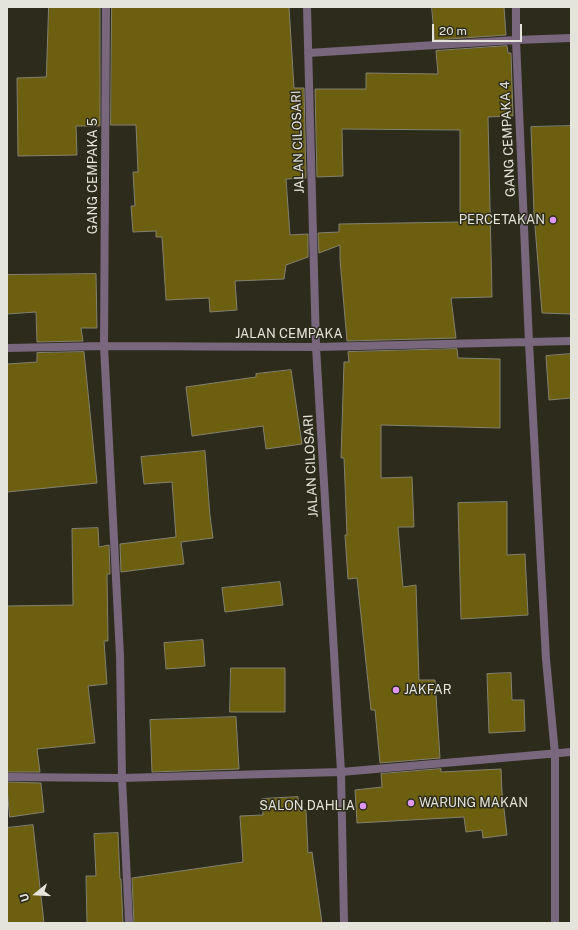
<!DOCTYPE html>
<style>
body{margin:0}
#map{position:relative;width:578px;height:930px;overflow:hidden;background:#2d2b1b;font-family:"Public Sans",sans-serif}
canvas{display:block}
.frame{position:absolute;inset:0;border:8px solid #e5e4da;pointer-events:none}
.north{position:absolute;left:16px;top:874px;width:40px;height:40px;-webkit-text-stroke:3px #2d2b1b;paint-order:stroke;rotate:252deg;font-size:11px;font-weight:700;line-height:16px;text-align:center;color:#e5e4da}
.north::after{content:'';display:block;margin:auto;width:14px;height:18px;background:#e5e4da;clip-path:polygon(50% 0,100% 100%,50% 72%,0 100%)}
.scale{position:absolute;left:432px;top:24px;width:90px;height:18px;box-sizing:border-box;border:2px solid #e5e4da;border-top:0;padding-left:5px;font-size:12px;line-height:14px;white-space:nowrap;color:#e5e4da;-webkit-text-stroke:3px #2d2b1b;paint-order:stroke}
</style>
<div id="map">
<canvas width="578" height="930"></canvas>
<div class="frame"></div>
<div class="north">U</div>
<div class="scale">20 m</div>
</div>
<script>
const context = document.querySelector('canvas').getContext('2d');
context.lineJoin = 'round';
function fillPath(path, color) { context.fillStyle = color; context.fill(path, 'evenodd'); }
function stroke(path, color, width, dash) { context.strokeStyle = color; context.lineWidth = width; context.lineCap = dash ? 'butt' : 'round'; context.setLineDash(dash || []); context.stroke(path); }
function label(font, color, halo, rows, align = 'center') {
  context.font = font + ' "Public Sans",sans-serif'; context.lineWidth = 3; context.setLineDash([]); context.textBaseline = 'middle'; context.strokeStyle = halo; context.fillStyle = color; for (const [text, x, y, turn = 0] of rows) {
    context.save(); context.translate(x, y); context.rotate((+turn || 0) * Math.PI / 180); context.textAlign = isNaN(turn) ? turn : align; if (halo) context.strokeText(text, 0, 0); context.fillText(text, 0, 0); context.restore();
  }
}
const building = new Path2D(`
 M49 7H100V126H76L77 155 18 156 17 78 46 77Z
 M112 7H289L294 88H304L306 178 286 179 290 235 308 234V257L286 265 284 279 235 281 237 310 210 312 209 298 166 300 162 237H156V231L133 232 131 206H135L133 172H138L136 125H111Z
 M432 7H504L506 35 435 40Z
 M507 46 508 53H511L513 116 488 117 492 297 451 298 456 338 347 341 340 260V245L319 253 318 233 339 232V224L460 222V130L342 129 343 176 317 177 315 89H366V73L438 74 436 51Z
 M571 126V314L542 313 534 214 531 127Z
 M96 274 97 328H81L83 341 37 342 36 312 7 314V275Z
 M457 349 458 358 500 359V428L381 425V478L412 477 414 527H398L403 587 416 585 419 680H435L440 758 380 763 375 710H371L357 578 348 579 345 535H347L344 458H341L344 362H349L348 352Z
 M84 352 97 483 7 492V364L37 362V353Z
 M571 354V398L549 400 546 356Z
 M291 370 302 444 266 449 263 426 192 436 186 387 256 377V374Z
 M205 451 210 516 213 538 181 542 184 564 121 572 120 544 176 537 172 482 144 484 141 457Z
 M507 502V555L525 554 528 615 461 619 458 503Z
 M98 528 99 547 109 545 110 574H107L108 641H104L107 684 88 686 95 743 37 749 40 772H7V606L73 605 72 529Z
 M280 582 283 605 225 612 222 588Z
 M203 640 205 666 166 669 164 643Z
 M231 668H285V712H230Z
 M511 673 512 700H524L525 731 489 733 487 674Z
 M236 717 239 769 152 772 150 720Z
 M441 769V772L501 769 502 792 507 835 483 838 482 830 466 832 464 817 357 823 355 790 382 787 381 774Z
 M7 782 41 783 44 812 10 817Z
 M298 797 299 810H306L308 853 312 852 322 923H134L132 878 243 862 240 816 263 815 262 799Z
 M33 825 44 923H7V828Z
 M118 833 120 879H121L123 923H87L86 876H96L94 834Z`);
const street = new Path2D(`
 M106 7 104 346 120 656 122 778 129 923
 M307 7 316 347 341 772 344 923
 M516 7V40L529 343 546 659 555 754V923
 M308 53 516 40 571 38
 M7 348 104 346 316 347 571 341
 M7 777 122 778 341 772 571 752`);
const markers = [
 [553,220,4,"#df98f1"],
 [396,690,4,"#df98f1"],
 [411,803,4,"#df98f1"],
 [363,806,4,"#df98f1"]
];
const streetNames = [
 ["GANG CEMPAKA 4",508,139,-93],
 ["JALAN CILOSARI",298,142,-92],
 ["GANG CEMPAKA 5",93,176,-90],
 ["JALAN CEMPAKA",289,334],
 ["JALAN CILOSARI",311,466,-93]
];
const poiNames = [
 ["PERCETAKAN",545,220],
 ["JAKFAR",404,690,"left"],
 ["WARUNG MAKAN",419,803,"left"],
 ["SALON DAHLIA",355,806]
];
fillPath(building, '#6c6010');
stroke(building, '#84816f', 1);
stroke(street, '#79677e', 8);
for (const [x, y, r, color] of markers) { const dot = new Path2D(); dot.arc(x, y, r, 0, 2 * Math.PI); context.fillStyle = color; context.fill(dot); stroke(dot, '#2d2b1b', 1.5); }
label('13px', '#e5e4da', '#2d2b1b', streetNames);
label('13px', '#e5e4da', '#2d2b1b', poiNames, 'right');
</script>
